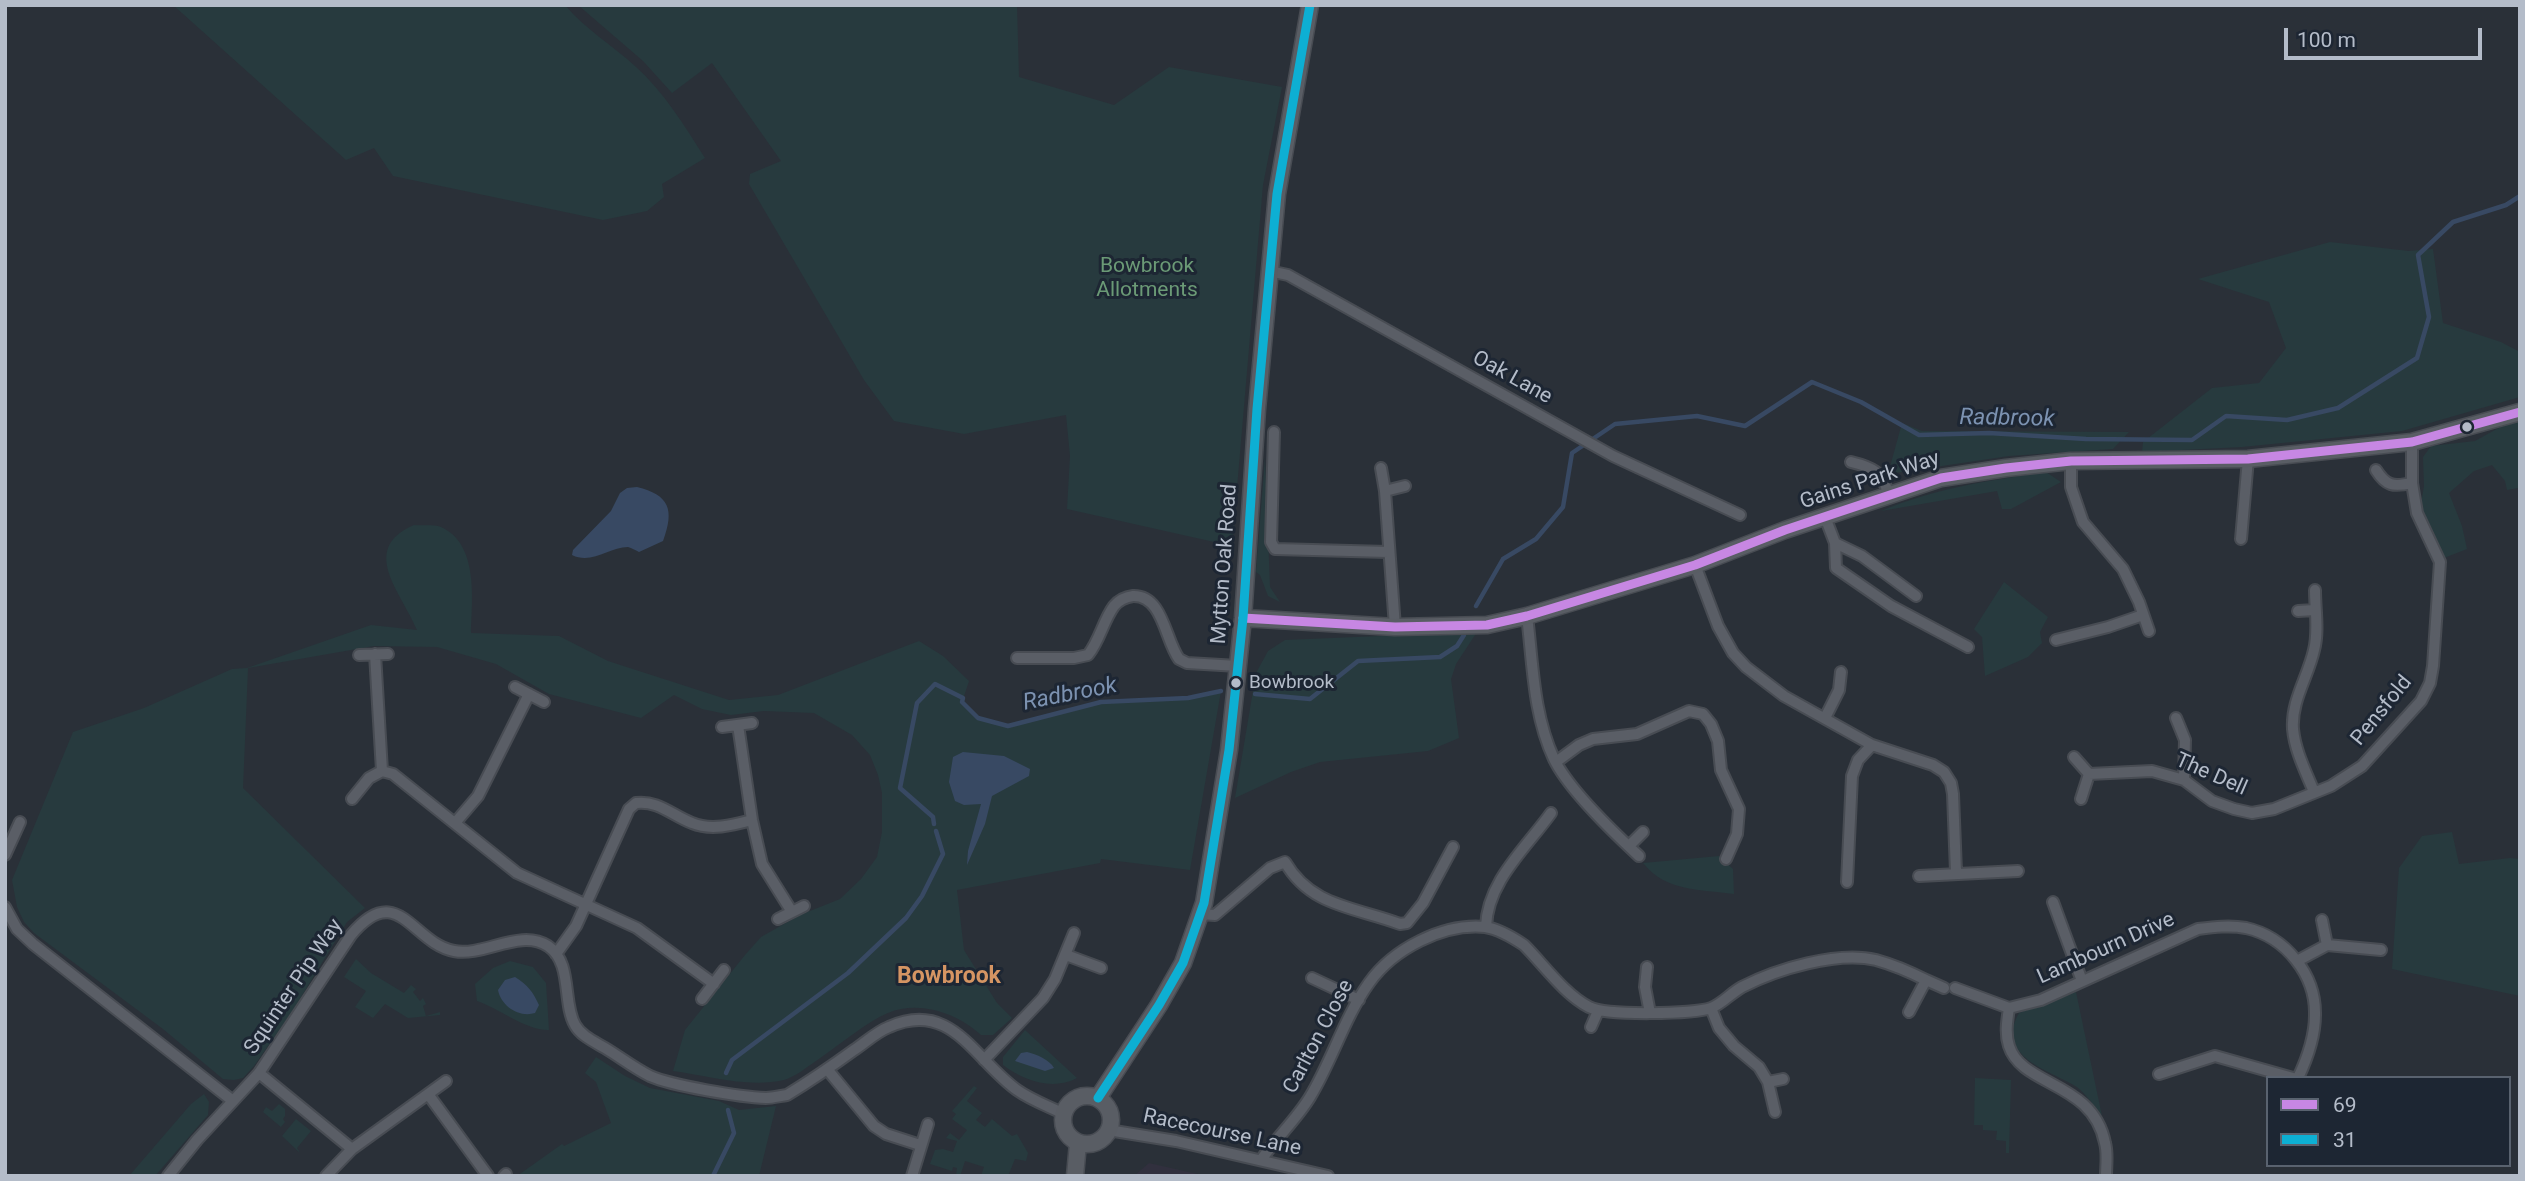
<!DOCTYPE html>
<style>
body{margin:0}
#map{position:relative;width:2525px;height:1181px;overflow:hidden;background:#2a3038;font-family:Roboto,sans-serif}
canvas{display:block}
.frame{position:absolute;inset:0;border:7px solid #b4bcc9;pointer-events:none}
.legend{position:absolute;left:2266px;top:1076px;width:245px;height:91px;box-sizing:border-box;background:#1d2633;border:2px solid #59626f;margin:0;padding:9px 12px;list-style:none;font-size:21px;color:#b4bcc9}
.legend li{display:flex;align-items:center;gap:14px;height:35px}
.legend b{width:35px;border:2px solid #59626f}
.scale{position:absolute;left:2284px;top:28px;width:198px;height:32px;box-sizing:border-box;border:4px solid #b4bcc9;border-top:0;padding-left:9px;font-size:21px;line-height:24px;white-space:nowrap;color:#b4bcc9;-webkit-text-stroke:5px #1d2633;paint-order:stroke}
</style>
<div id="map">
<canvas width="2525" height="1181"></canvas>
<div class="frame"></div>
<ul class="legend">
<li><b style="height:9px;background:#c787e3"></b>69</li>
<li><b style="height:9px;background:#0dafd3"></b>31</li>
</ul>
<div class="scale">100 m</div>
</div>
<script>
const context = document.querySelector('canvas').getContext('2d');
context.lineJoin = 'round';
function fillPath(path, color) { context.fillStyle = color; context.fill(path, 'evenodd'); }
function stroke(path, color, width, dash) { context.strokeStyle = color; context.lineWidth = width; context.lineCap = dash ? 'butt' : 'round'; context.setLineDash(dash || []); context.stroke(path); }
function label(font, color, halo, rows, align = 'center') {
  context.font = font + ' Roboto,sans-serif'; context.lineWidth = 6; context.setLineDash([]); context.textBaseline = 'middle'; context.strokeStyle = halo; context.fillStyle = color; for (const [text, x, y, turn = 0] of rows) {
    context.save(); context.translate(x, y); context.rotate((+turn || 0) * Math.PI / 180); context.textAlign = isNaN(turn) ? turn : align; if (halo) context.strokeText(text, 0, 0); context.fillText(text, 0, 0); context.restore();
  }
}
const medical = new Path2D(`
 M1149 1163 1206 1176H1134Z`);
const green = new Path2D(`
 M173 5H565C585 29 612 45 635 66 664 92 684 125 705 158L662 184 664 197 647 211 603 220 393 176 374 148 346 160Z
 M578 5H1017L1019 77 1114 105 1169 67 1282 87 1263 185 1232 546 1067 509 1070 456 1066 415 964 434 894 421 864 380 749 184 750 174 781 161 712 63 672 93 643 61Z
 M2330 242 2409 251 2433 249 2443 323 2501 342 2520 352V397L2402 431 2242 447 2142 452 2143 442 2212 388 2259 383 2286 348 2269 302 2198 279Z
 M2520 421V494L2518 488 2507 490 2505 481 2492 465 2474 471 2449 493 2462 526 2467 549 2444 558 2420 510 2424 486 2423 457 2431 446 2475 441 2502 426Z
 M1902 423 1922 431 2129 432 2113 449 2009 456 1888 474Z
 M1265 458 1270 587 1280 602 1268 596 1260 575 1256 572Z
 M2046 472 2061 482 2011 509H2002L1997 491 1881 511C1933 489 1990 480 2046 472Z
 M414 525C422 526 433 524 441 527 479 544 472 600 471 633L559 636 608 661 729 700 778 695 919 641 943 656 969 681 962 702 978 718 1008 726 1101 702 1188 698 1221 691 1190 870 1101 859 1100 863 957 890 964 950 997 1003 1012 1018 993 1035H981C957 1013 919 1000 888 1013 868 1021 835 1048 816 1061 807 1067 795 1077 784 1080 748 1088 709 1076 673 1071L685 1030 745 955 761 937 800 915 840 899 861 879 877 857 882 832V793L878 775 870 755 852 735 814 713 764 711 731 715 702 709 674 695 641 718 549 694 496 664 437 647 374 646 248 668 243 788 365 908 347 922 290 1015 254 1066 243 1078 234 1080 223 1079 163 1029 34 933 24 922 17 907 12 880 73 732 144 708 232 669 247 668 371 625 417 630C402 593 358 549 414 525Z
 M2004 582 2048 617 2040 632 2042 643 2028 657 1985 676 1982 637 1974 629Z
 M1477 632 1456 664 1451 679 1459 738 1428 751 1320 762 1291 772 1235 798 1256 673 1268 651 1285 640Z
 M2452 832 2459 864 2510 858 2520 859V996L2392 969 2399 868 2422 836Z
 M1719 856 1733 869 1734 894C1700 889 1666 892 1643 863Z
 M356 959 371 973 404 993 411 985 416 989 413 992 420 1001 423 998 426 1004 423 1006 426 1016 440 1012V1015L408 1018 385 1004 373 1018 355 1007 366 991 344 977Z
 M510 961 533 967 546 983 549 1030C527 1031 500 1009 477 1001L475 984 493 968Z
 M2076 992 2102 1116C2095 1107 2086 1094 2077 1087 2050 1070 1994 1057 2019 1013Z
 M1025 1030 1077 1078C1053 1091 1024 1081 1003 1065V1057Z
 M596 1057 625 1076 650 1088 719 1101 739 1110 776 1106 759 1176H517L562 1144 564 1146 611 1123 596 1082 585 1073Z
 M1975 1078 2011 1080 2009 1153H2006V1141L1996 1140 1997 1131 1983 1130V1125H1974Z
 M974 1086 977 1088 967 1101 982 1113 976 1120 985 1127 992 1119 1012 1136 1017 1134 1028 1153 1026 1161 1015 1159 1008 1176H981L984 1167 965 1161 960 1176H956L957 1168 953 1167 952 1171 930 1164 935 1150 943 1149 953 1152 957 1141 946 1138 950 1133 959 1140 967 1130 952 1119 956 1114 952 1111Z
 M204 1094 209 1102 208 1115 155 1176H129L191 1104Z
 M279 1104 285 1109V1116L283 1119 285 1122 281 1127 263 1112 266 1107 272 1111Z
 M296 1119 311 1131 297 1148 300 1153 282 1136Z`);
const water = new Path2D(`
 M637 487C669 495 675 509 663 541L639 552C635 550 632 548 628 547 609 547 592 565 572 555L573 550 611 511 620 493 627 488Z
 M963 752 1004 756 1030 769 1029 776 992 796 985 824 967 865 968 851 981 804 964 805 955 801 949 782 953 757Z
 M515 977C528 985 533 992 539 1005L535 1013C519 1018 501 1006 498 990L505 980Z
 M1027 1052C1036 1054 1050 1060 1054 1068L1045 1071 1015 1061 1021 1053Z`);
const stream = new Path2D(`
 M1476 606 1503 559 1536 539 1563 507 1572 453 1615 424 1697 416 1745 426 1812 382 1861 402 1919 435 1989 433 2086 439 2192 440 2226 416 2287 420 2338 408 2417 358 2429 317 2418 255 2453 222 2506 205 2520 196
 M1255 694 1310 699 1358 661 1440 657 1457 646 1464 635
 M934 824 933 817 900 788 917 703 935 684 963 698 962 702 978 718 1008 726 1101 702 1188 698 1221 691
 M726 1073 732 1060 848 973 906 918 922 896 943 854 936 831
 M713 1176 734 1133 728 1110`);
const street = new Path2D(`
 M1269 271 1288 275 1613 456 1740 515
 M1274 432 1271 542 1275 549 1388 552
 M2071 461V487L2083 522 2123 569 2139 602 2149 631
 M1851 462C1872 467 1883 472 1888 494
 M1381 468 1385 491 1395 627
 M2376 470C2386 486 2393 487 2412 483
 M1385 491 1405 486
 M1825 517 1835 543 1836 568 1891 606 1968 647
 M2241 539 2248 459
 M1835 543 1862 556 1916 596
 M1695 565 1718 626 1733 653 1746 667 1784 696 1872 745 1933 765 1944 772 1951 783 1953 794 1956 872
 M2298 611 2315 610
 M1527 616C1533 664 1533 714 1554 759 1569 790 1613 832 1639 856
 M2056 640 2108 627 2143 615
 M375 654 382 771
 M359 655 388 654
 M1017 658H1074L1088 655C1100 640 1103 621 1114 606 1119 600 1125 597 1133 596 1163 595 1165 640 1179 659L1187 663 1238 666
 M515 687 544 702
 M1825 718 1839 690 1841 672
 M2176 718 2185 740 2184 780
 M738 725 752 820 762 864 792 912
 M722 727 752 723
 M2074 757 2089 774 2081 799
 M1556 762 1579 745 1593 739 1637 734 1689 711 1703 714 1711 724 1718 741 1721 770 1739 809 1737 834 1726 859
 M2089 774 2152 771 2184 780 2212 801 2234 809 2252 813 2274 809 2331 786 2362 766 2421 701 2430 683 2433 666 2440 562 2417 513 2412 483V442
 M2314 792C2306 772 2295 751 2293 729 2291 701 2308 677 2314 650 2319 631 2315 610 2315 590
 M352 799 369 778 382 771 393 774 517 873 637 928 714 984
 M455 823 478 796 529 694
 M1629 846 1643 832
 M5 855 20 822
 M1919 876 2018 871
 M1847 882 1852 776 1858 760 1872 745
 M2053 902 2082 981
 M5 907 17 929 33 944 233 1101
 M1200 914 1215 915 1270 868 1285 862C1311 907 1355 907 1400 924L1407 923 1423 903 1453 847
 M778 919 804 906
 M1486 927C1487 882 1526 848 1551 813
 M2327 945 2381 950
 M556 954 576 926 629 809 636 803C658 800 673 816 692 823 711 831 733 825 752 820
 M1066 955 1101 968
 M2297 961 2327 945 2322 920
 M1647 967 1645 987 1650 1013
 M1312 978 1359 1000
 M1926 980 1944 988
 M1955 988 2009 1008
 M702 999 724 970
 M1711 1008 1719 1028 1734 1046 1759 1067 1768 1082 1775 1112
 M1591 1027 1598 1011
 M984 1060 1043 998 1055 979 1074 933
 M827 1069 874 1126 886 1134 920 1145
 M259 1073 352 1149
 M2159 1074 2215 1056 2293 1078
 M1768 1082 1783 1079
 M428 1094 488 1176
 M1108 1130 1176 1141 1328 1176
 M1261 1160C1276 1138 1296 1120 1310 1097 1332 1061 1344 1018 1369 983 1393 949 1443 923 1485 927 1499 929 1512 937 1524 945 1544 965 1564 994 1589 1007 1606 1016 1694 1014 1711 1008 1722 1004 1731 993 1742 987 1777 969 1837 951 1876 960 1894 965 1910 972 1926 980L1909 1012
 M168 1176 197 1140 259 1073 351 935C398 879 412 943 454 951 484 957 520 928 548 946 573 963 562 1002 575 1025 581 1036 595 1042 605 1048 620 1057 634 1068 650 1076 673 1086 740 1097 766 1098 772 1098 780 1096 787 1095 810 1081 832 1066 854 1050 865 1043 876 1032 889 1027 951 999 974 1059 1017 1090 1031 1100 1048 1106 1064 1114
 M326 1176 352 1149 446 1081
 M504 1176 506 1174
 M912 1176 928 1124
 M2106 1176C2106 1165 2108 1153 2105 1143 2093 1081 2022 1087 2009 1046 2005 1034 2007 1021 2009 1008L2041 1000 2198 929C2214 927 2230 925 2246 928 2286 937 2316 975 2315 1015 2315 1036 2307 1059 2298 1078`);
const secondary = new Path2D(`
 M1243 618 1395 627 1487 625 1527 616 1695 565 1785 530 1941 478 2006 468 2071 461 2248 459 2412 442 2520 412
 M1063 1120a24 24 0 1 1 48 0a24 24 0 1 1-48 0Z
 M1098 1098 1159 1005 1183 963 1204 903 1229 750 1243 618 1257 409 1277 194 1310 5
 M1075 1176 1078 1143`);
const bus1 = new Path2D(`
 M1243 618 1395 627 1487 625 1527 616 1695 565 1785 530 1941 478 2006 468 2071 461 2248 459 2412 442 2520 412`);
const bus2 = new Path2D(`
 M1098 1098 1159 1005 1183 963 1204 903 1229 750 1243 618 1257 409 1277 194 1310 5`);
const markers = [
 [2467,427,6,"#b4bcc9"],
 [1236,683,6,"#b4bcc9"]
];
const busNames = [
 ["Bowbrook",1249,683]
];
const parkNames = [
 ["Bowbrook",1147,267],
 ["Allotments",1147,291]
];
const streetNames = [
 ["Oak Lane",1512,378,29],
 ["Gains Park Way",1870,481,-18],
 ["Mytton Oak Road",1225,564,-86],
 ["Pensfold",2382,711,-51],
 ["The Dell",2211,775,24],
 ["Lambourn Drive",2106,949,-24],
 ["Squinter Pip Way",294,987,-56],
 ["Carlton Close",1319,1037,-62],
 ["Racecourse Lane",1222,1133,12]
];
const waterNames = [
 ["Radbrook",2007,419,1],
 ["Radbrook",1070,695,-11]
];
const neighbourhoodNames = [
 ["Bowbrook",949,977]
];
fillPath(medical, '#31303e');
fillPath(green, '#273a3e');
fillPath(water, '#384963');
stroke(stream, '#384963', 4.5);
stroke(street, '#484c53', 14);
stroke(secondary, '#484c53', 19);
stroke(street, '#5a5e66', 10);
stroke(secondary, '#595d64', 16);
stroke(bus1, '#c787e3', 9);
stroke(bus2, '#0dafd3', 9);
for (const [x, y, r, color] of markers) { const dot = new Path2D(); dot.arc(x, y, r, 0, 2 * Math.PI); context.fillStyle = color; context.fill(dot); stroke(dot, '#1d2633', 2.5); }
label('19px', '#b4bcc9', '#1d2633', busNames, 'left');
label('21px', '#6b9a76', '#1d2633', parkNames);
label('21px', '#b4bcc9', '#1d2633', streetNames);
label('italic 23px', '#7c92b1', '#1d2633', waterNames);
label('bold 23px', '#d59563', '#1d2633', neighbourhoodNames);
</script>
